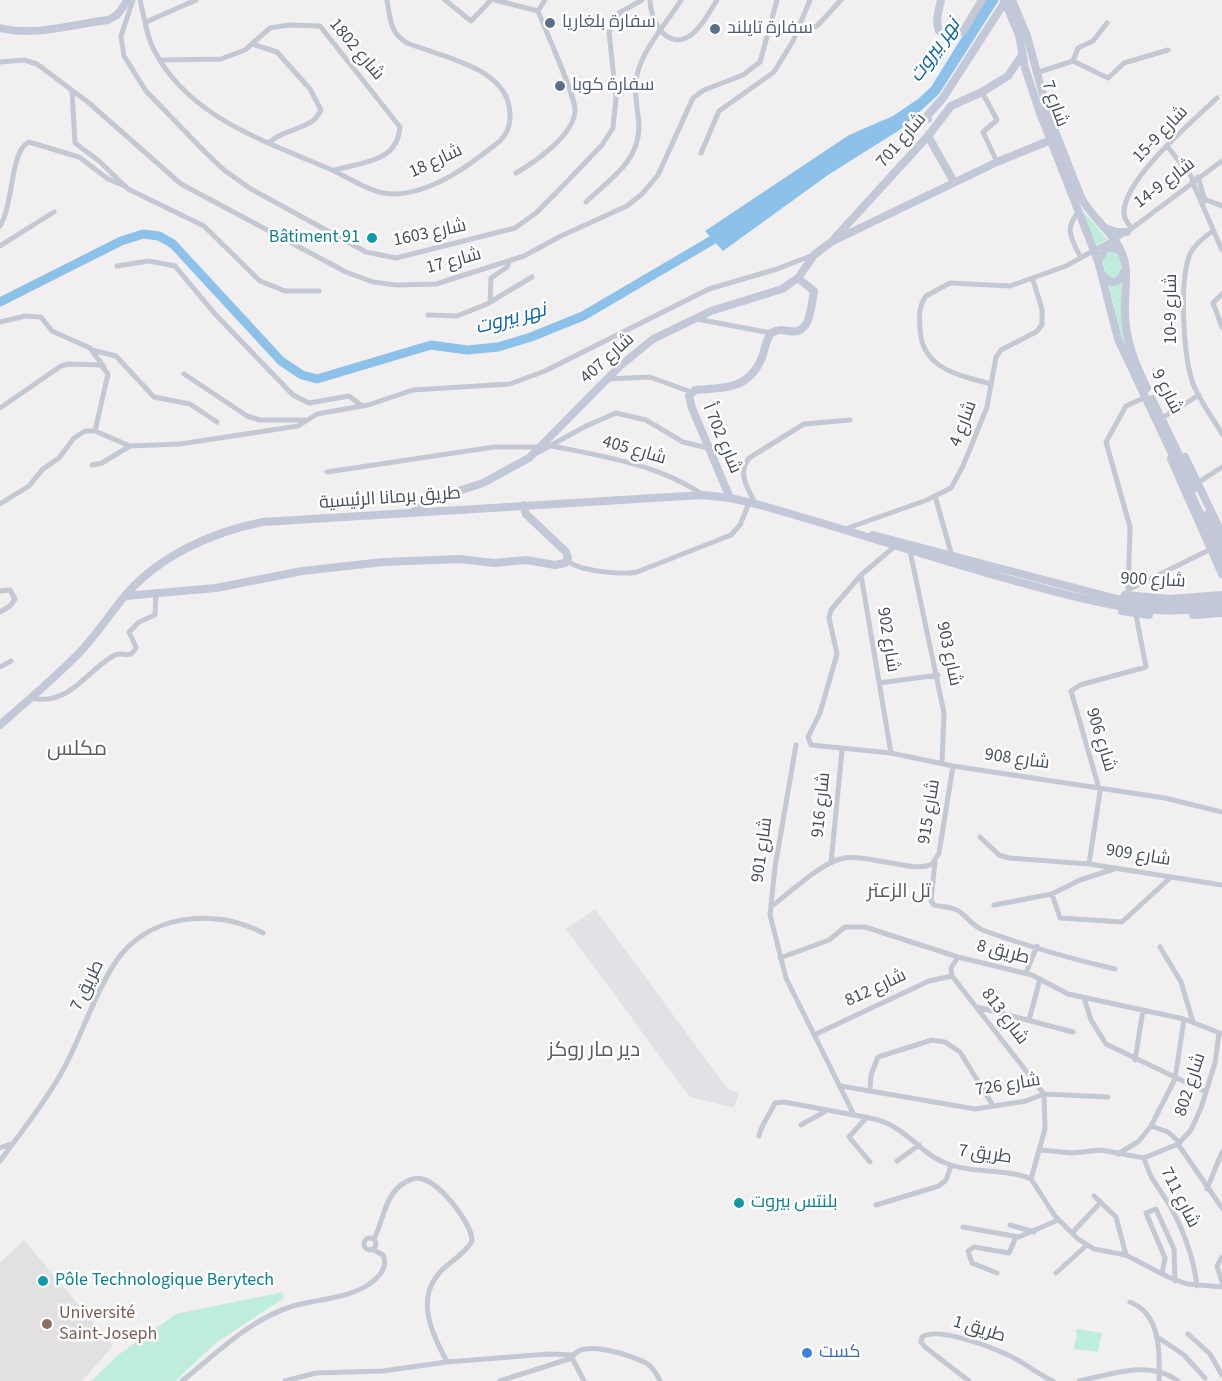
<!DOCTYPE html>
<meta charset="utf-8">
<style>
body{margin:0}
canvas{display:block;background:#f1efef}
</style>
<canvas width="1222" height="1381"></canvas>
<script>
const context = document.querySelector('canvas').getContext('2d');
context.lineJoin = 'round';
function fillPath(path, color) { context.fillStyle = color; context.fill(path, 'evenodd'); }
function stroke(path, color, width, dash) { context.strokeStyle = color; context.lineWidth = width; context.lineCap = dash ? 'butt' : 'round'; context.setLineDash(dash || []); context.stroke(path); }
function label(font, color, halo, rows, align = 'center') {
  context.font = font + ' "Source Sans 3",Cairo,sans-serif'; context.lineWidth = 5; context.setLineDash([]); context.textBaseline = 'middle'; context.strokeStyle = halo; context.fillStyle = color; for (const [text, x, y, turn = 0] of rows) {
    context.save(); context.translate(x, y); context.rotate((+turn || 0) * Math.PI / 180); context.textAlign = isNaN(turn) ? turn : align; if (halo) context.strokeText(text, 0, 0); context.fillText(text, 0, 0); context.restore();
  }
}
const education = new Path2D(`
 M24 1240 113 1346 82 1381H0V1263Z`);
const airport = new Path2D(`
 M595 909 727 1088 739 1093 734 1108 690 1097 566 929Z`);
const green = new Path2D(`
 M1082 210 1107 239 1096 246Z
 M1107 251 1117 252C1123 261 1123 269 1118 278L1111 280 1106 275 1102 258Z
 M1121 283V309L1130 358 1122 338 1109 285Z
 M283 1292 284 1298 217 1342 175 1381H91L118 1355 176 1314Z
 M1077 1329 1102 1333 1098 1352 1074 1349Z`);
const water = new Path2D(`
 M985 0H999L939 94 901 129 828 175 723 251 705 231 849 135 893 116 918 99 931 87Z`);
const river = new Path2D(`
 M0 302 121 241 143 234 159 236 173 244 281 361 302 375 317 379 431 345 467 350 498 347 531 337 583 316 721 235`);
const street = new Path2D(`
 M133 0 121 36 124 56 146 91 205 152 224 170 251 189 366 252 396 258 515 228 536 213 557 192 602 145 613 128 616 98 609 32 619 13 642 0
 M140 0C144 15 146 34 153 48 186 115 261 140 325 167 348 176 371 195 396 194 435 192 471 164 500 141 510 131 512 120 509 106 502 67 440 56 407 43 390 33 390 18 387 0
 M445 0 471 21 491 0
 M495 0 538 11
 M650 0C650 20 667 52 691 35 702 27 710 11 717 0
 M538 11 545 0
 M146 22 196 0
 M797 31 817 26 841 0
 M252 44 277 52 310 89 321 110C312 131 285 127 270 142
 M161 60 221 59 245 50 270 28 289 25 320 26 400 127C397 162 364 162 335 170
 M1073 61 1078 48 1093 41 1107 23
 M0 62 24 60 37 64 89 103 181 184 346 272 373 282 396 285 436 284 524 256 561 236 627 206 642 194 658 175 693 98 704 90 743 75 760 62 777 0
 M1036 73 1073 61 1108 78 1124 63 1168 50
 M72 91 75 143 99 161 128 189 204 226 260 281 285 291H319
 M982 92 997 120 983 132 997 162
 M1167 146 1194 180
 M701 153 719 111 774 72 793 41 810 0
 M516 173C535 162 574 135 575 111 576 96 545 30 538 11
 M1198 177 1205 201
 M1192 181 1222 250
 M1202 198 1222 206
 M586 202C610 179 639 162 639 126 638 109 633 91 637 75 643 48 667 23 681 0
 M1079 212C1063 228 1072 240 1081 258
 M0 226C14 203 10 150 29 142L79 157 108 179 125 186
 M1131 228C1128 223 1123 218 1124 211 1126 177 1192 122 1217 98
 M1213 231C1204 237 1195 244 1190 254 1179 280 1183 359 1194 386 1201 403 1213 418 1222 434
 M0 246 54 212
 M117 266 149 261 175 266 215 314 293 395 309 403 349 396 362 406
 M1222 294 1213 303 1222 327
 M490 302 491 278 507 267 509 262
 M428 315 457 316 487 304 532 277
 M697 319 771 333
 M0 322 25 316 41 317 52 331 90 348 104 367
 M92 350 116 356 154 397 190 404 217 422
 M184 374 247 416 260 420H305
 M607 379 650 377 691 392
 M991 384C959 375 921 369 920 328 919 316 919 306 926 296L950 283 1010 286 1066 266 1127 232 1222 161
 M0 408 61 366 69 364 101 365 108 374 95 431
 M1162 418 1199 395
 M552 446C602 456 660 465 703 495
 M535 454 586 426 616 413 646 420 683 442 708 448
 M92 465 102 463 130 446
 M327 472 494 447H539
 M1199 482 1222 467
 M935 496 952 556
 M0 504 29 486 43 469 59 458 74 438 85 431H95L130 446 180 444 298 426 317 414 368 405 413 390 510 384 545 371 709 289 777 269 813 255
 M756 504C748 490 737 473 749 458L804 424 850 420
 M845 529 927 500 951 488 963 466 987 407 996 357 1001 350 1036 332 1042 325V309L1033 280
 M910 551 944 713 942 763
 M568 561C578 571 622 575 637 572L731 535 740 525 749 503
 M861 575 831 610 829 618 837 654 820 713 808 737 811 745 891 753 953 766 1165 798 1222 812
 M1130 589 1211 549
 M0 591 10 590 15 599 10 606 0 612
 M1128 596 1130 527 1106 442 1126 406 1146 397
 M0 667 11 661
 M879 683 938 675
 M30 698C70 706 83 674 113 656 122 650 131 661 136 647L129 632 139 622 155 615 156 592
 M796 745 775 867 770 915 786 978 854 1115C868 1118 882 1119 894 1127 913 1138 927 1157 948 1164 974 1174 1005 1168 1031 1179L1055 1216 1078 1239 1094 1249 1126 1255 1168 1277 1187 1284 1222 1287
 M891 753 861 575 894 547
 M980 837 999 855 1009 858 1089 864 1222 885
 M935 861 931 901 934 905C943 908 951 905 960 912 970 919 972 926 985 931 1027 946 1071 959 1115 969
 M831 863 842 750
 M1089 864 1100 792 1071 691 1080 685 1146 667 1136 615
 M1052 894 1060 918 1122 922 1171 877
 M994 905 1052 894 1080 880 1114 869
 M771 907C789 893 819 865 840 859 866 852 913 874 932 864L939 853 953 766
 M1160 947 1181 982 1193 1022
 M958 957 951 968 952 976 1044 1094
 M780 958 829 940 845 927H865L958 957 1032 975 1068 994 1184 1019 1222 1034
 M1026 973 1037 946
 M1084 998 1091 1020 1106 1044 1206 1092
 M977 1007 1073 1032
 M1029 1020 1040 979
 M814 1035 929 981 952 976
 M1135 1060 1143 1010
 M841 1086 975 1109 1026 1101 1044 1094 1108 1097
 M870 1090 871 1075 878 1057 932 1040 945 1042 960 1052 992 1104
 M867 1117 849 1137 870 1162
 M801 1125 824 1112
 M1151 1126 1168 1132 1179 1142
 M759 1136C761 1125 770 1114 775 1103L784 1102 854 1115
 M1178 1144 1222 1208
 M0 1148 11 1144
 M1041 1150 1072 1153 1101 1150 1144 1158 1178 1144 1191 1130 1201 1108 1215 1063 1219 1033
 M1118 1154 1139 1141 1151 1126 1175 1079 1184 1019
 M1144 1158C1151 1179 1152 1178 1163 1195 1180 1219 1194 1257 1197 1286
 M0 1161C21 1132 45 1103 63 1070 82 1036 93 996 115 963 147 914 214 907 263 933
 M897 1161 919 1145
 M1031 1179 1045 1129 1044 1094
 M1207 1189 1222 1152
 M1094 1196 1116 1217 1126 1255
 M876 1205 939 1186 946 1180 951 1166
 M1010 1225 1034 1232
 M963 1227 1019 1237 1058 1220
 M1072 1233 1101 1202
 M364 1244a6 6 0 1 1 12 0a6 6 0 1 1-12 0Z
 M374 1239C383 1222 385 1194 404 1183 409 1180 416 1177 422 1179 440 1183 472 1223 472 1241 465 1254 452 1260 442 1270 414 1298 432 1333 447 1362
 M1222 1257 1217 1266 1222 1282
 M997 1273 972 1263 968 1251 974 1247 1009 1253 1016 1237
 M1056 1273 1087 1245
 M1162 1274 1165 1258 1146 1213 1156 1209 1174 1249 1175 1281
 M1130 1302C1161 1314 1160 1353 1159 1381
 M1188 1334 1210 1354 1222 1375
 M1156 1336 1184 1355 1205 1378
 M182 1381C216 1354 250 1319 293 1306 317 1299 346 1299 368 1285 378 1278 389 1268 383 1255L372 1249
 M285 1381 316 1373 383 1371 447 1362 548 1354 573 1355
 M500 1381 572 1358
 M584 1381 572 1358C580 1338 631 1355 646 1363 653 1367 657 1374 660 1381
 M969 1381 925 1347 921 1342 922 1337C937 1326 991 1347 1008 1355 1024 1362 1037 1374 1053 1381
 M1079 1381C1110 1375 1150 1359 1178 1381`);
const secondary = new Path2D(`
 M941 0C938 14 931 32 949 38L964 30 982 0
 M1004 0 1019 35 1025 68 1040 113 1098 261 1118 339 1222 560
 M1012 0 1027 36 1048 113 1080 195C1090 218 1115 232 1123 256 1129 273 1124 294 1125 312 1125 339 1135 364 1147 388
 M0 28C35 37 73 24 108 20L117 15 128 0
 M928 119 927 116 943 98 1006 0
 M928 136 954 182
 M1105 228 1116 232H1127
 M834 239 928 136 951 106 982 92 1008 76 1022 55
 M1098 261 1107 247 1120 250
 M1103 275C1110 285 1120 284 1124 272
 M1152 399 1195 488
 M1185 457 1222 534
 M1171 459 1222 574
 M730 498 692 408 689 396 695 390C723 388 747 390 761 360 765 351 765 341 771 333 777 329 782 330 789 331 811 336 811 306 814 291L798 278
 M412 513 428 501 483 483 529 458 620 366 653 339 711 311 782 289 798 278 814 255 831 242 997 162 1051 140
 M1207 515 1222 548
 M873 535 1117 599 1168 605 1222 599
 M1125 595 1169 599 1222 595
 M125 596 216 588 302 571 383 562 459 559 494 563 526 560 555 565 565 563 568 558 566 552 526 514 523 505
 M1122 611 1149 615
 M1193 615 1222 613
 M0 725C27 701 56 677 81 651 97 634 109 615 124 597 158 556 212 532 263 522L703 495 730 498 756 504C843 528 928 557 1015 581 1083 599 1152 621 1222 605`);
const markers = [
 [550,23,6,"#5c6f8a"],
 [715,29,6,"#5c6f8a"],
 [560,86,6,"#5c6f8a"],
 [372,238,6,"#0f9aa8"],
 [739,1203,6,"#0f9aa8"],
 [43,1281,6,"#0f9aa8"],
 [47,1324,6,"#8d6e63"],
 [807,1353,6,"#3f7fe0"]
];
const serviceNames = [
 ["سفارة بلغاريا",562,23],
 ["سفارة تايلند",727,29],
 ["سفارة كوبا",572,86]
];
const streetNames = [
 ["شارع 1802",356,50,50],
 ["شارع 7",1054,104,70],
 ["شارع 9-15",1161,135,-46],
 ["شارع 701",902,141,-49],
 ["شارع 18",436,162,-25],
 ["شارع 9-14",1165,184,-37],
 ["شارع 1603",430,234,-12],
 ["شارع 17",454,262,-15],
 ["شارع 9-10",1172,309,-90],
 ["شارع 407",608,359,-42],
 ["شارع 9",1166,392,63],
 ["شارع 4",964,424,-69],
 ["شارع 702 أ",721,439,67],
 ["شارع 405",634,451,16],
 ["طريق برمانا الرئيسية",390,499,-4],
 ["شارع 900",1153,581,3],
 ["شارع 902",887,640,81],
 ["شارع 903",948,654,78],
 ["شارع 906",1100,740,73],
 ["شارع 908",1017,760,8],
 ["شارع 916",822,805,-84],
 ["شارع 915",930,812,-81],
 ["شارع 901",763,850,-82],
 ["شارع 909",1138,856,9],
 ["طريق 8",1003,953,14],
 ["طريق 7",88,986,-64],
 ["شارع 812",876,989,-25],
 ["شارع 813",1004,1017,53],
 ["شارع 802",1191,1085,-72],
 ["شارع 726",1008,1086,-9],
 ["7 طريق",985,1155,8],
 ["شارع 711",1179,1198,63],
 ["طريق 1",979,1330,17]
];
const cultureNames = [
 ["Bâtiment 91",360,238,"right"],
 ["بلنتس بيروت",751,1203],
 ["Pôle Technologique Berytech",55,1281]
];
const educationNames = [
 ["Université",59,1314],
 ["Saint-Joseph",59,1335]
];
const shopNames = [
 ["كست",819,1353]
];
const waterNames = [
 ["نهر بيروت",936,51,-55],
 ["نهر بيروت",511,320,-15]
];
const neighbourhoodNames = [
 ["تل الزعتر",899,893]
];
const quarterNames = [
 ["مكلس",77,750],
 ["دير مار روكز",594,1051]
];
fillPath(education, '#e2e0e1');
fillPath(airport, '#e1e2e6');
fillPath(green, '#beeedb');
fillPath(water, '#8cc2ea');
stroke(river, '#8cc2ea', 9);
stroke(street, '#c3c8d3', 5);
stroke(secondary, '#c2c8d7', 8);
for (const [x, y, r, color] of markers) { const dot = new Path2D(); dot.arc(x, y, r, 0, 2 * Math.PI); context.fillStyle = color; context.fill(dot); stroke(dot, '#fff', 2); }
label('18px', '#4e5e75', '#fff', serviceNames, 'left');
label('18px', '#474e5c', '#fff', streetNames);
label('18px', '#0d838f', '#fff', cultureNames, 'left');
label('18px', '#785e54', '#fff', educationNames, 'left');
label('18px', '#366cbe', '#fff', shopNames, 'left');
label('italic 20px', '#1067a6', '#fff', waterNames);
label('20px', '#5b5d64', '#fff', neighbourhoodNames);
label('21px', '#5b5d64', '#fff', quarterNames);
</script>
